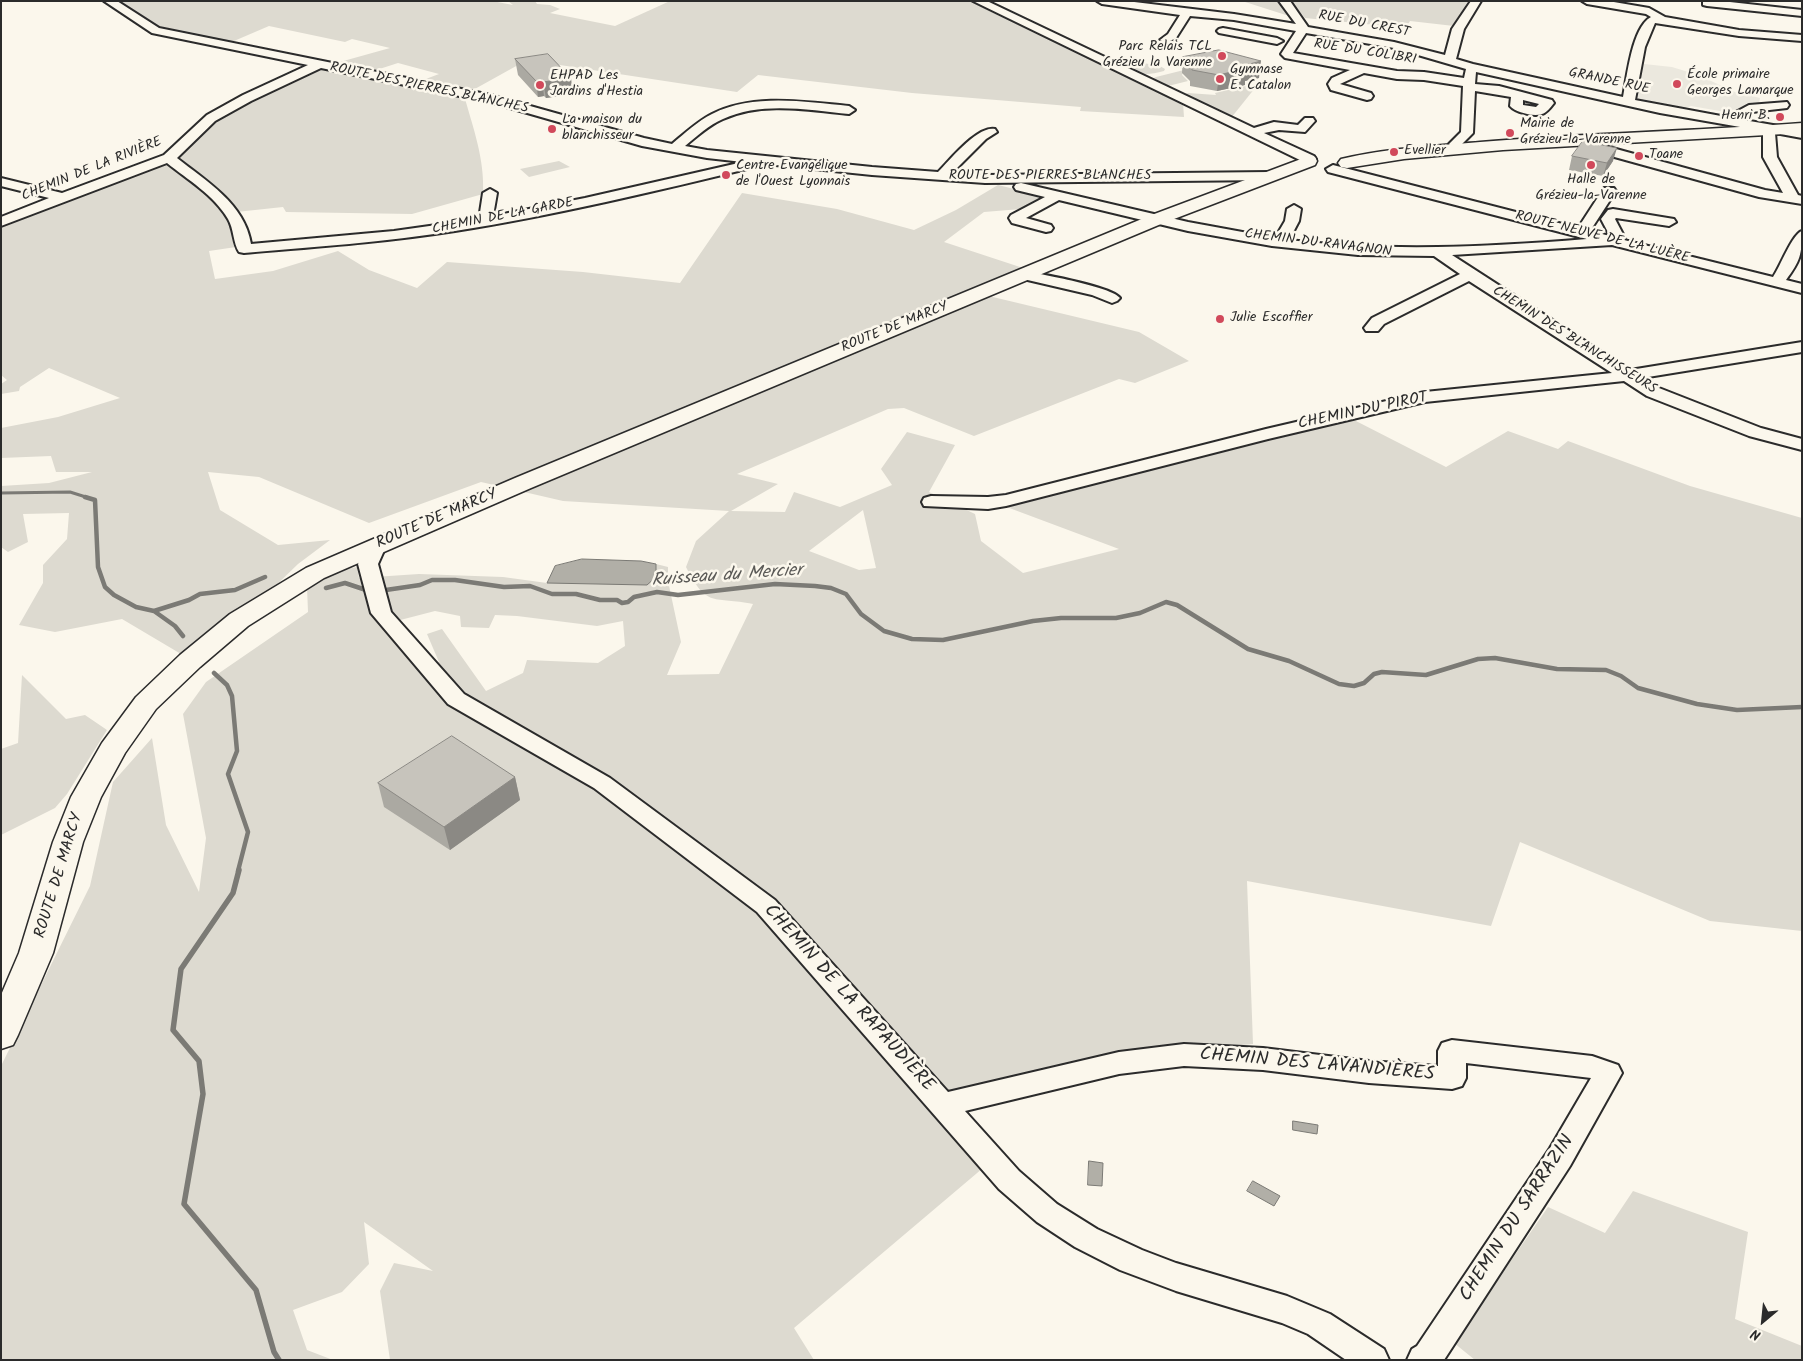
<!DOCTYPE html>
<meta charset="utf-8">
<style>
body{margin:0}
#map{position:relative;width:1803px;height:1361px;overflow:hidden;background:#fbf7ec;font-family:Kalam,sans-serif}
canvas{display:block}
.frame{position:absolute;inset:0;border:2px solid #2b2b2b;pointer-events:none}
.north{position:absolute;left:1738px;top:1296px;width:50px;height:50px;-webkit-text-stroke:4px #fbf7ec;paint-order:stroke;rotate:208deg;font-size:14px;font-weight:700;line-height:20px;text-align:center;color:#2b2b2b}
.north::after{content:'';display:block;margin:auto;width:18px;height:22px;background:#2b2b2b;clip-path:polygon(50% 0,100% 100%,50% 72%,0 100%)}
</style>
<div id="map">
<canvas width="1803" height="1361"></canvas>
<div class="frame"></div>
<div class="north">N</div>
</div>
<script>
const context = document.querySelector('canvas').getContext('2d');
context.lineJoin = 'round';
function fillPath(path, color) { context.fillStyle = color; context.fill(path, 'evenodd'); }
function stroke(path, color, width, dash) { context.strokeStyle = color; context.lineWidth = width; context.lineCap = dash ? 'butt' : 'round'; context.setLineDash(dash || []); context.stroke(path); }
function label(font, color, halo, rows, align = 'center') {
  context.font = font + ' Kalam,sans-serif'; context.lineWidth = 5; context.setLineDash([]); context.textBaseline = 'middle'; context.strokeStyle = halo; context.fillStyle = color; for (const [text, x, y, turn = 0] of rows) {
    context.save(); context.translate(x, y); context.rotate((+turn || 0) * Math.PI / 180); context.textAlign = isNaN(turn) ? turn : align; if (halo) context.strokeText(text, 0, 0); context.fillText(text, 0, 0); context.restore();
  }
}
const built = new Path2D(`
 M1644 64 1672 67 1698 75 1735 92 1760 98 1758 107 1737 114 1691 106 1677 111 1633 102Z`);
const green = new Path2D(`
 M114 1H492L513 5 508 1H535L537 4 550 5 560 9 550 13 615 26 670 1H969L1183 103 1184 117 1080 111 1081 107 912 93 758 75 737 92 527 60 464 95C473 128 485 159 483 194L412 214 286 212 283 207 227 213 236 247 209 251 215 279 273 271 338 251 369 270 417 288 447 262 583 272 680 283 742 193 837 209 914 230 956 210 998 185 1047 197 1021 209 984 212 944 242 1023 268 972 292 1139 332 1189 361 1135 383 1119 379 974 436 904 408 888 409 737 474 778 484 731 511 785 512 794 492 840 507 892 485 881 469 907 432 955 445 929 492 975 514 981 541 1023 573 1119 549 1004 506 1283 436 1354 420 1446 467 1508 431 1558 449 1568 441 1690 486 1802 518V931L1710 921 1520 842 1491 926 1247 881 1253 1044 1140 1054 923 1100 983 1168 794 1328 814 1360H390L380 1291 394 1263 433 1271 364 1222 369 1264 342 1292 293 1310 307 1350 333 1360H1V1066L90 886 113 782 152 738 166 825 199 892 206 838 183 714 206 682 308 612 307 587 342 570 357 567 359 578 419 574 503 577 547 583 592 582 656 577V564L668 567V581L681 642 667 675 719 674 753 604C714 596 707 609 686 567L696 541 729 511 563 501 481 482 369 523 259 477 208 472 220 510 278 545 330 540 298 564 264 597 181 654 122 619 55 632 19 625 43 583V565L67 539 69 513 23 514 28 542 8 552 1 547V486L49 483 92 472H56L51 456 1 458V428L58 417 120 398 49 368 20 387 19 391 1 394V384L7 380 1 375V223L171 159 216 117 319 68 410 85 439 74 398 63 367 73 329 65 390 48 352 39 345 42 269 26 227 44 160 30ZM863 510 876 568 859 570 809 551ZM435 611 460 616 461 627 489 628 495 615 517 616 597 626 623 621 625 646 598 663 527 660 523 673 486 691 442 629 427 634 439 662 419 665 381 625Z
 M1242 1H1279L1294 16H1289Z
 M1291 1H1468L1454 26 1410 21 1406 28 1305 18Z
 M1121 59 1160 66 1165 69 1164 71C1140 78 1133 72 1112 62L1113 60Z
 M1184 70 1182 75 1188 81 1164 87 1150 80 1156 77Z
 M1259 83 1231 118 1182 95 1188 93 1216 95 1215 93Z
 M559 161 570 167 529 177 520 169Z
 M22 675 66 719 85 715 107 730 67 794 55 808 1 835V749L18 743Z
 M1633 1191 1748 1232 1735 1319 1802 1346V1360H1475L1454 1343 1548 1207 1605 1233Z`);
const water = new Path2D(`
 M582 559 641 561 656 564V577L647 585 547 583 555 566Z
 M1293 1121 1318 1125 1317 1134 1293 1130Z
 M1089 1161 1103 1163 1102 1186 1088 1185Z
 M1253 1181 1280 1196 1274 1206 1247 1191Z`);
const streamFar2 = new Path2D(`
 M1 493 70 492 89 498`);
const streamFar1 = new Path2D(`
 M85 497 95 500 98 567 105 587 114 595 136 607 154 611 175 626 183 636
 M326 588 345 583 369 591
 M379 591 420 585 432 580H455L504 587 530 586 552 594H576L600 600H617L622 603 628 602 634 597 657 592 678 595 775 584 815 586 831 588 846 594 861 614 884 631 912 639 943 640 1033 621 1061 618H1116L1140 613 1166 602 1177 605 1248 649 1289 661 1339 684 1354 686 1364 683 1374 674 1382 672 1426 675 1478 659 1495 658 1557 669 1606 670 1621 676 1638 688 1697 704 1737 710 1802 707
 M154 611 189 600 200 594 235 590 265 577
 M214 673 227 685 232 696 237 751 228 774 248 832 238 871`);
const stream = new Path2D(`
 M239 870 233 893 181 969 173 1030 199 1061 203 1094 184 1204 256 1290 274 1352 279 1360`);
const minor = new Path2D(`
 M104 1H117L159 28 491 95 644 138 672 144C685 133 698 121 712 114 754 93 805 102 849 106L855 110 849 114C809 110 761 101 723 119 709 125 697 136 685 146L707 150 872 167 938 172C950 160 978 125 995 129L997 132 986 139 952 173 985 175 1270 172 1277 176 1270 180 985 183 872 175 756 163 755 167C656 191 556 215 455 231 385 242 314 247 244 253L239 252C233 243 234 229 228 219 214 195 188 180 167 163L1 226V217L49 198 1 186V178L62 193 164 155 207 115 243 95 308 65 152 33ZM321 68 489 102 642 146 707 158 743 162 585 198 493 216 497 193 490 189 483 193 479 219 394 231 251 244C245 204 206 181 177 158L215 121 251 101Z
 M973 1H987L1254 128 1274 122 1298 125 1305 118H1313L1315 121 1305 132 1279 130 1264 133 1314 156 1316 159 1309 163 1304 162Z
 M1097 1H1126L1234 14 1296 24 1279 1H1290L1308 27 1394 42 1445 55 1452 29 1471 1H1481L1464 29 1456 59 1473 64 1623 97C1627 77 1632 27 1651 17L1646 14 1587 4 1582 1H1608L1649 8 1665 17 1739 30 1802 35V41L1739 36 1655 23 1645 47 1635 100 1721 116 1736 112 1749 105 1787 102 1789 105 1787 108 1752 112 1738 119 1802 130V138L1775 133 1777 157 1798 195 1802 196V204L1759 197 1582 148 1581 145 1587 141 1765 190 1783 193 1763 157V131L1660 113 1476 72 1475 84 1499 86 1552 100 1554 103C1551 107 1546 113 1542 114 1533 117 1515 112 1510 106L1511 97 1475 91 1473 133 1462 144 1466 149 1460 153 1455 152 1449 144 1461 132 1463 86 1424 80 1397 79 1364 73 1340 84 1371 93 1373 96 1371 99 1367 100 1331 90 1328 84 1332 78 1350 70 1285 58 1281 54 1296 31 1234 20 1190 16 1176 38 1166 43 1160 40 1168 34 1180 15 1102 4ZM1306 33 1394 48 1466 69 1464 78 1424 72 1397 71 1293 53ZM1523 100 1539 104 1536 107 1523 105Z
 M1703 1H1721L1802 10V16L1707 6 1703 5Z
 M1223 28 1277 38 1283 41 1277 44 1219 33 1217 31 1219 29Z
 M1333 165 1578 228 1604 188H1614L1616 191 1590 231 1610 236 1601 219 1608 210 1613 209 1674 219 1676 222 1669 226 1616 218 1615 219 1625 238 1624 240 1773 277C1780 267 1793 233 1802 231 1802 255 1800 261 1786 280L1802 284V293L1612 245 1452 255 1630 370 1802 342V352L1642 378 1659 388 1761 428 1802 439V450L1749 436 1647 396 1624 381 1425 402 1268 439 1006 506 988 509 924 506 922 502 924 498 931 496 988 497 1006 495 1266 429 1425 392 1612 373 1469 281 1384 324 1378 331H1366L1364 328 1372 318 1460 274 1434 256 1358 255 1272 246 1188 231 1059 200 1026 218 1051 225 1053 228 1051 231 1046 232 1012 223 1009 218 1011 215 1045 197 1016 190 1014 187 1016 184 1021 183 1188 222 1275 238 1285 221 1287 209 1294 205 1301 209 1299 221 1289 240C1388 252 1487 247 1587 239L1328 172 1326 169Z
 M1024 271C1041 274 1112 287 1120 298L1117 301 1112 303 1092 295 1019 278 1017 275 1019 272Z
 M376 540 383 542 386 546 378 564 391 612 464 694 610 778 775 900 948 1092 1119 1052 1184 1044 1263 1048 1369 1061 1438 1066V1051L1442 1043 1452 1040 1592 1056 1618 1065 1622 1073 1570 1166 1444 1360H1407L1412 1349 1417 1346 1550 1148 1591 1078 1466 1063V1078L1462 1086 1452 1089 1369 1083 1263 1070 1184 1066 1119 1074 965 1111 1019 1171 1057 1204 1097 1229 1142 1250 1176 1263 1287 1296 1330 1314 1384 1349 1389 1360H1346L1308 1334 1282 1323 1176 1291 1120 1270 1075 1247 1037 1222 999 1189 757 912 594 788 448 704 371 613 358 564 369 542Z`);
const major = new Path2D(`
 M1802 123V133L1503 150 1404 159 1347 168 1341 167 1338 163 1341 159C1387 148 1433 146 1480 142 1587 133 1695 131 1802 123Z
 M1309 156 1315 157 1317 161 1315 165 1161 224 531 488 324 578 248 626 200 667 156 709 125 753 101 797 83 842 53 953 18 1035 13 1045 1 1049V995L19 953 53 842 71 797 102 743 136 697 180 655 230 614 306 568 515 478 1149 216Z`);
const wall = new Path2D(`
 M1183 57 1259 78 1245 81V85L1217 91 1190 86V81L1182 73Z
 M515 59 573 94 546 98 544 96 538 97 518 75Z
 M1572 156 1613 161 1603 176 1569 170Z
 M515 777 520 800 450 850 384 807 378 783Z`);
const shadedWall = new Path2D(`
 M1261 61 1259 78 1245 81V85L1217 91 1219 75 1242 66Z
 M571 78 573 94 546 98 543 82Z
 M542 80 544 96 538 97 536 81Z
 M1617 148 1613 161 1603 176 1607 163Z
 M515 777 520 800 450 850 444 827Z`);
const building = new Path2D(`
 M1219 50 1261 61 1242 66 1247 68 1219 75 1192 70V65L1183 57Z
 M548 54 571 78 543 82 542 80 536 81 515 59Z
 M1583 141 1617 148 1607 163 1572 156Z
 M452 736 515 777 444 827 378 783Z`);
const markers = [
 [1222,56,5,"#d1495b"],
 [1220,79,5,"#d1495b"],
 [1677,84,5,"#d1495b"],
 [540,85,5,"#d1495b"],
 [1780,117,5,"#d1495b"],
 [552,129,5,"#d1495b"],
 [1510,133,5,"#d1495b"],
 [1394,152,5,"#d1495b"],
 [1639,156,5,"#d1495b"],
 [1591,165,5,"#d1495b"],
 [726,175,5,"#d1495b"],
 [1220,319,5,"#d1495b"]
];
const farStreetnames = [
 ["RUE DU CREST",1364,25,11],
 ["RUE DU COLIBRI",1365,53,9],
 ["GRANDE RUE",1609,82,12],
 ["ROUTE DES PIERRES BLANCHES",429,89,12],
 ["CHEMIN DE LA RIVIÈRE",92,170,-22],
 ["ROUTE DES PIERRES BLANCHES",1050,177],
 ["CHEMIN DE LA GARDE",503,217,-11],
 ["ROUTE NEUVE DE LA LUÈRE",1602,238,14],
 ["CHEMIN DU RAVAGNON",1318,244,7],
 ["ROUTE DE MARCY",895,328,-22],
 ["CHEMIN DES BLANCHISSEURS",1574,341,32]
];
const farPoinames = [
 ["Parc Relais TCL",1212,48,"right"],
 ["Grézieu la Varenne",1212,64,"right"],
 ["Gymnase",1230,71],
 ["E. Catalon",1230,87],
 ["École primaire",1687,76],
 ["Georges Lamarque",1687,92],
 ["EHPAD Les",550,77],
 ["Jardins d'Hestia",550,93],
 ["Henri B.",1770,117,"right"],
 ["La maison du",562,121],
 ["blanchisseur",562,137],
 ["Mairie de",1520,125],
 ["Grézieu-la-Varenne",1520,141],
 ["Evellier",1404,152],
 ["Toane",1649,156],
 ["Centre Evangélique",736,167],
 ["de l'Ouest Lyonnais",736,183],
 ["Halle de",1591,181,"center"],
 ["Grézieu-la-Varenne",1591,197,"center"],
 ["Julie Escoffier",1230,319]
];
const streetNames = [
 ["CHEMIN DU PIROT",1363,412,-12],
 ["ROUTE DE MARCY",437,520,-23],
 ["ROUTE DE MARCY",60,876,-73]
];
const waterNames = [
 ["Ruisseau du Mercier",727,577,-4]
];
const nearStreetnames = [
 ["CHEMIN DE LA RAPAUDIÈRE",848,999,48],
 ["CHEMIN DES LAVANDIÈRES",1317,1066,5],
 ["CHEMIN DU SARRAZIN",1518,1219,-57]
];
fillPath(built, '#ebe8de');
fillPath(green, '#dddad0');
fillPath(water, '#b1afa7');
stroke(water, '#7b7a75', 1);
stroke(streamFar2, '#7b7a75', 3);
stroke(streamFar1, '#7b7a75', 4.5);
stroke(stream, '#7b7a75', 5.5);
stroke(minor, '#2b2b2b', 4);
stroke(major, '#2b2b2b', 3);
fillPath(minor, '#fbf7ec');
fillPath(major, '#fbf7ec');
fillPath(wall, '#aba9a2');
fillPath(shadedWall, '#8b8984');
fillPath(building, '#c7c4bc');
stroke(building, '#8b8984', 1);
for (const [x, y, r, color] of markers) { const dot = new Path2D(); dot.arc(x, y, r, 0, 2 * Math.PI); context.fillStyle = color; context.fill(dot); stroke(dot, '#fbf7ec', 2); }
label('14px', '#2b2b2b', '#fbf7ec', farStreetnames);
label('14px', '#2b2b2b', '#fbf7ec', farPoinames, 'left');
label('16px', '#2b2b2b', '#fbf7ec', streetNames);
label('italic 18px', '#5a5956', '#fbf7ec', waterNames);
label('19px', '#2b2b2b', '#fbf7ec', nearStreetnames);
</script>
